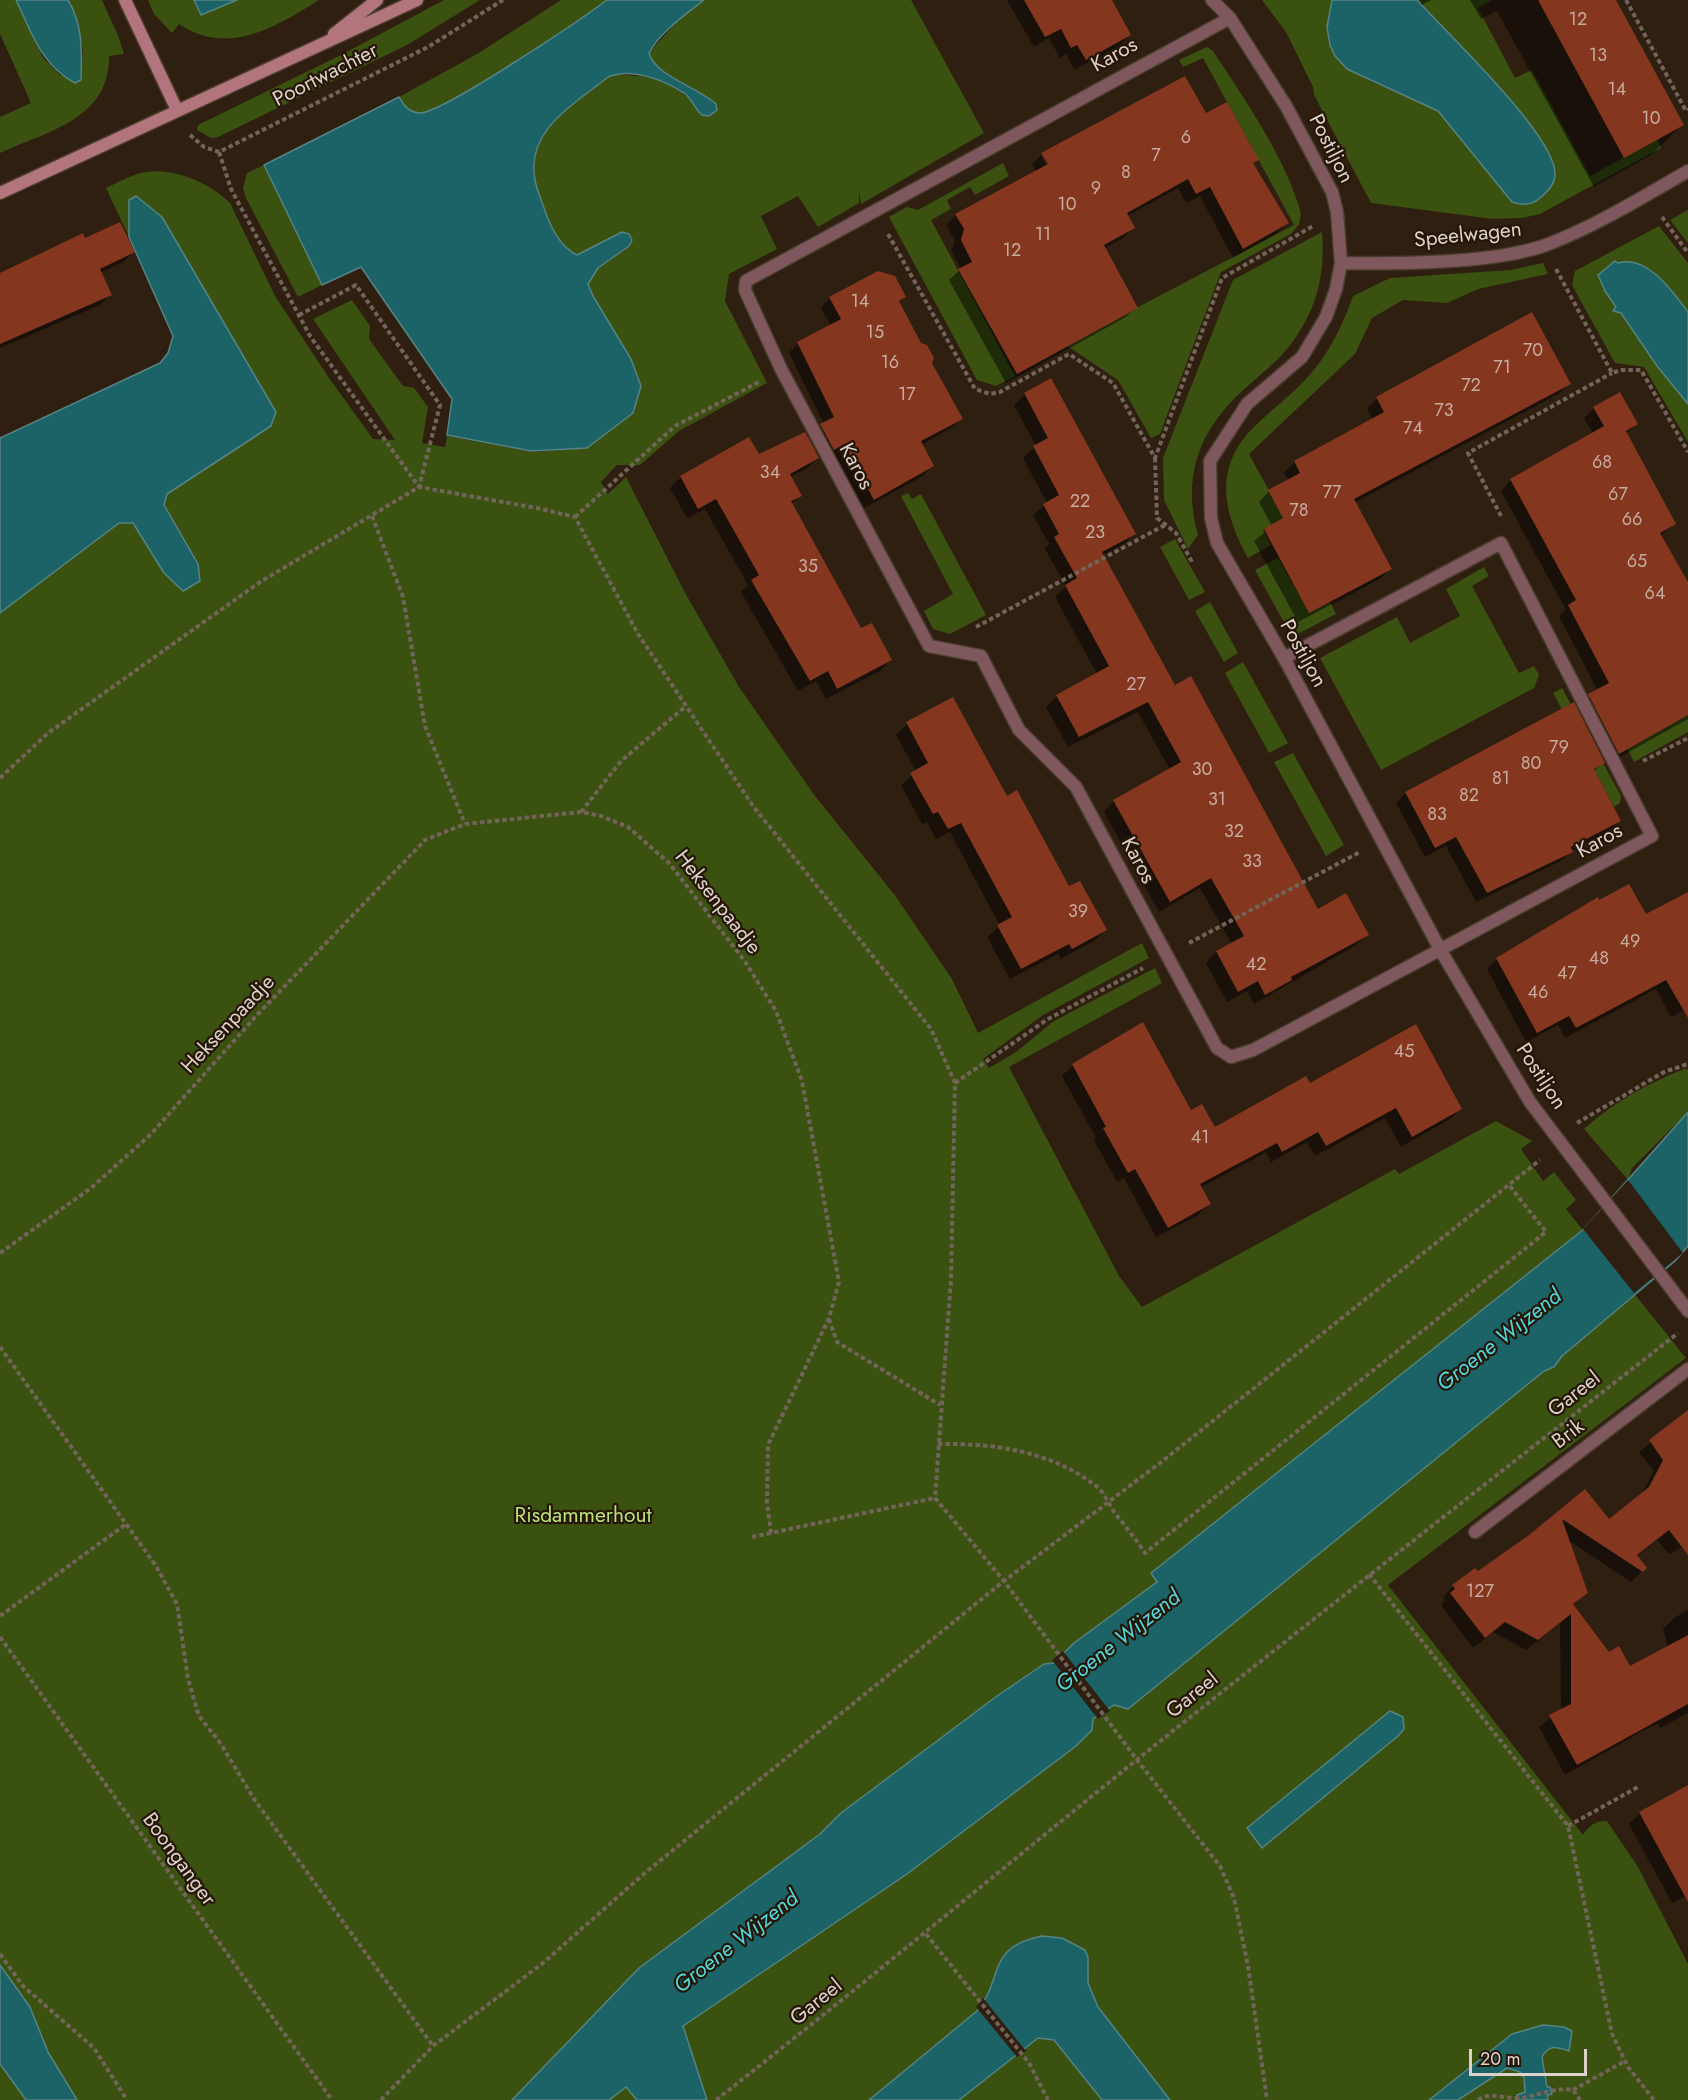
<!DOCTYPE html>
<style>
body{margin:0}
#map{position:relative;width:1688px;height:2100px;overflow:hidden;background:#2f1f11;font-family:Jost,sans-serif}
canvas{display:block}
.scale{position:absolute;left:1469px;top:2049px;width:118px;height:27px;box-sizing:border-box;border:3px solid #ddd2c9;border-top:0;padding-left:8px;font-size:18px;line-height:21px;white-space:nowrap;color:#ddd2c9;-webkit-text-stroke:4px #251608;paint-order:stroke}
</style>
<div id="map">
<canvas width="1688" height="2100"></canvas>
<div class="scale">20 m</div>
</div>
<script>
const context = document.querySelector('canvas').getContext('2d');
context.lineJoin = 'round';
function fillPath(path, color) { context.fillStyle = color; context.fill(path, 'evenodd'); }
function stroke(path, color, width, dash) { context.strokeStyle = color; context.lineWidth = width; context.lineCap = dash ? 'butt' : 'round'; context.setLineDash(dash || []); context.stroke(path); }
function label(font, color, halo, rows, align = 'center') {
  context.font = font + ' Jost,sans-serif'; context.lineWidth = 4.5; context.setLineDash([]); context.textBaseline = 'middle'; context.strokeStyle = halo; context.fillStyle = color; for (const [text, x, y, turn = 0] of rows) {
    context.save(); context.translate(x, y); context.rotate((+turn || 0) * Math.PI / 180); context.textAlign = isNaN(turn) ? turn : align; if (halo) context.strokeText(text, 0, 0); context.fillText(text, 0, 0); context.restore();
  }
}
const green = new Path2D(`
 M0 0H16L43 58 60 75 81 80 83 49 68 0H102L119 38 124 54 109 56C110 119 48 131 0 153V117L31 103 0 34Z
 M148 0H194L202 15 237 0H319C276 27 228 57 179 24L172 33 154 14Z
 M444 0H480L407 45 218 137 211 138 197 130 198 125 343 54Z
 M561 0H607C583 18 440 115 419 113 408 112 404 105 399 97L477 54Z
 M704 0H911L984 133 861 204 859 190V203L818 227 798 196 761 216 777 249 729 274 725 301 767 383 679 431 640 465H617L601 482 608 494 626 477 684 591 739 687 815 796 894 894 952 979 978 1033 1142 943 1149 958 1043 1015 983 1059 989 1068 1016 1052 1054 1021 1155 968 1162 983 1009 1067 1119 1276 1142 1307 1395 1169 1399 1174 1496 1121 1532 1141 1521 1149 1543 1181 1554 1172 1576 1200 1566 1209 1686 1358 1388 1585 1583 1835C1588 1826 1596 1820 1607 1821L1638 1867 1688 1964V2100H53L0 2020V570L271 425 275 409 162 217 129 200V237L106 188C117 183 129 176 141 173 171 166 209 182 230 203L275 296 329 378 373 439 395 440 313 319 352 300 370 326 369 339 403 386 414 388 428 407 422 443 445 447 447 436 532 452 587 448 633 413 641 386 631 359 593 296 588 284 598 268 629 246 632 240 629 234 622 232 577 255C560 247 551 228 545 211 542 201 537 191 535 180 526 130 575 104 608 76L615 74 662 78 691 100 717 110 716 104C698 87 655 76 649 53L677 21Z
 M1262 0H1332C1334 16 1325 29 1330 45 1340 79 1408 92 1437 110 1455 122 1496 182 1512 202L1521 205 1536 202 1500 88 1417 0H1492L1478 8 1515 78 1532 70 1590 176 1657 139 1661 148 1540 214 1522 218 1493 219 1371 203 1314 95 1313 87 1286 32Z
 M1207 47 1213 51C1243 97 1288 161 1301 214L1299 224 1291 234 1221 272 1160 434 1151 438 1118 380 1066 345 1294 225 1203 58 1183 67 1179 60Z
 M1003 163 1009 176 975 195 970 187 947 200 951 209 931 220 1015 376 996 386 977 380 889 217 907 207 918 210Z
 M264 165 322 285 298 297 246 198 243 188 247 173Z
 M1688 210V243L1670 220Z
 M1659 226 1688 263V312C1670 288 1651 261 1618 263L1615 261 1598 275 1605 291 1657 366 1688 404V442L1644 367 1615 363 1572 285 1575 271Z
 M1322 232C1325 274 1318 305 1294 340 1280 360 1260 375 1242 391 1198 432 1182 477 1198 535L1188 549 1164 500 1163 458 1233 280Z
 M1543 263 1548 274 1478 289 1447 303 1403 300 1372 318 1355 354 1249 454 1284 518 1263 530 1271 545 1248 558C1223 512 1213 467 1254 427 1270 411 1289 397 1305 380 1328 356 1342 327 1353 296L1390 278 1511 270Z
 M908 493 912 499 921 494 986 615 950 634 933 629 924 611 953 594 901 496Z
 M1175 539 1205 592 1189 600 1160 547Z
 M1278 558 1309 612 1330 602 1336 614 1292 637 1255 570Z
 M1484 567 1489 576 1472 586 1519 673 1534 666 1539 675 1534 688 1381 770 1320 658 1397 617 1410 643 1460 616 1446 589Z
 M1210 602 1238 653 1224 662 1195 611Z
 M1243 662 1288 743 1269 753 1225 673Z
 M1562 688 1621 796 1620 803 1614 807 1553 693Z
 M1688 715V732L1634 762 1627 748Z
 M1293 753 1344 845 1326 856 1274 762Z
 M1684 1069H1688V1112L1632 1168 1628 1180 1584 1129C1612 1103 1649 1083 1684 1069Z
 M0 2064 26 2100H0Z`);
const water = new Path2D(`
 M16 0H68C83 24 82 53 81 80L75 83C41 65 32 33 16 0Z
 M194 0H237L201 15Z
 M607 0H704C685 15 661 31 649 53 655 76 698 87 716 104L717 110 709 116 702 115C695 109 692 99 684 93 664 80 631 67 608 77 575 104 525 130 535 180 537 191 542 201 545 211 551 228 560 247 577 255L622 232 629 234 632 240 629 246 598 268 588 284 593 296 631 359 641 386 633 413 587 448 531 451 447 435 452 399 361 267 322 285 264 165 399 97C404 105 408 112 419 113 440 115 583 18 607 0Z
 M1332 0H1417C1446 32 1556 136 1555 174 1555 184 1548 191 1541 197 1533 205 1523 206 1512 202L1438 111 1347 69 1335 56 1330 45 1327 27Z
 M136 196 162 217 276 412 271 426 167 494 164 505 198 564 200 581 183 591 164 573 133 523H119L0 613V438L160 363 168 353 173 336 129 237V200Z
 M1615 261 1618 263C1647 254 1673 292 1688 312V404L1657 366 1621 313 1613 311 1616 307 1605 291 1598 275Z
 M1688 1112V1246L1675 1261 1562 1356 1554 1367 1544 1371 1128 1709 1114 1705 1093 1719 1092 1730 1076 1746 907 1874 683 2026 707 2100H637L626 2087 609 2100H512L639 1968 820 1834 841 1813 997 1696 1044 1664 1054 1663 1074 1643 1157 1582 1151 1573 1584 1229Z
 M1390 1711 1403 1717 1404 1729 1398 1736 1262 1848 1247 1828Z
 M1042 1936 1062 1938 1085 1950 1088 1957V1983L1098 2007 1170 2100H1102L1054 2040 1038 2038 959 2100H869L977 2011C1005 1977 985 1948 1042 1936Z
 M0 1965 30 2007 48 2052 77 2100H26L0 2064Z
 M1543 2025 1564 2027 1572 2031 1569 2051C1556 2047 1549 2044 1542 2057L1547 2087H1550L1552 2094 1547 2095 1548 2100H1519L1517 2095 1525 2092 1524 2078 1520 2072 1507 2068 1458 2100H1429L1512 2034Z`);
const pier = new Path2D(`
 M1628 1180 1683 1253 1634 1293 1583 1229Z
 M1063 1651 1110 1711 1098 1719 1052 1660Z
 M983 1998 1026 2051 1017 2057 976 2007Z`);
const shadow = new Path2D(`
 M1007 0H1110L1130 35 1119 46 1074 70 1066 54 1060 58 1049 38 1034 47Z
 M1419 0H1431L1422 5Z
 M1470 0H1614L1682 125 1651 155 1594 187 1497 11 1481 19Z
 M1205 115 1257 160 1252 164 1287 223 1277 233 1233 258 1200 196 1186 203 1178 188 1127 216 1133 228 1123 238 1105 248 1136 307 1126 317 1006 383 949 280 961 269 951 251 955 240 946 225 956 215 1037 172 1032 164 1041 155 1050 172 1052 170 1042 154Z
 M85 240 133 252 123 262 100 273 110 295 100 305 0 348V274Z
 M905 297 898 303 961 419 951 428 921 445 932 466 923 476 864 508 834 453 824 458 811 435 824 424 789 353 798 343 831 326 821 308 830 298Z
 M1569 384 1558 394 1354 503 1390 569 1380 579 1298 622 1254 541 1272 526 1259 502 1269 491 1288 480 1284 473 1295 462 1373 420 1367 409 1377 398Z
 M1025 394 1134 533 1124 544 1103 555 1175 687 1317 911 1367 935 1356 945 1254 1004 1247 991 1227 1002 1206 963 1216 952 1232 944 1200 888 1159 912 1104 812 1114 801 1170 770 1138 712 1068 747 1046 707 1056 697 1097 674 1055 597 1066 586 1045 549 1049 544 1033 515 1047 503 1023 458 1036 446 1014 405Z
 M1594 408 1636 424 1626 434 1674 524 1660 536 1688 586V719L1609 763 1579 706 1598 691 1559 616 1566 610 1501 491 1511 480 1593 434 1584 418Z
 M758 456 817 458 807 468 790 477 800 495 791 504 860 630 890 660 880 671 826 699 816 681 798 691 741 592 748 585 705 509 687 518 670 488 681 477Z
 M952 699 1006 798 1069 888 1105 930 1094 941 1061 959 1058 954 1010 979 987 937 1000 926 950 832 936 839 927 822 922 824 901 785 916 771 896 735 907 724Z
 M1603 762 1593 772 1620 821 1609 831 1571 851 1561 861 1476 902 1446 846 1425 857 1396 803 1406 793Z
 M1688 893V1008L1671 1017 1656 989 1565 1038 1558 1025 1526 1042 1487 969 1497 959 1599 902 1646 916Z
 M1073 1065 1191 1112 1214 1130 1309 1085 1461 1109 1450 1119 1401 1147 1385 1118 1315 1156 1307 1142 1271 1162 1266 1152 1200 1188 1209 1204 1198 1215 1156 1237 1124 1178 1117 1182 1094 1140 1096 1138 1062 1076Z
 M1688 1412V1544L1669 1554 1657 1540 1636 1557 1645 1568 1631 1582 1568 1540 1586 1593 1572 1606 1608 1654 1629 1668 1668 1647 1663 1629 1674 1618 1688 1610V1713L1660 1728 1658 1724 1646 1729 1565 1775 1539 1727 1561 1711 1560 1623 1526 1650 1493 1632 1473 1648 1441 1605 1445 1600 1443 1597 1453 1586 1478 1573 1530 1536 1585 1491 1608 1521 1641 1495 1654 1471 1639 1452Z
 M1688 1786V1895L1672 1903 1629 1824 1640 1813Z`);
const building = new Path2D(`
 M1024 0H1112L1131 35 1086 60 1077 45 1071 48 1061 29 1045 37Z
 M1538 0H1616L1684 125 1624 158Z
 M1185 76 1206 113 1227 102 1259 160 1253 163 1289 223 1243 249 1210 187 1196 194 1188 179 1127 213 1135 228 1104 245 1138 308 1017 374 958 269 972 262 961 240 964 229 955 214 1048 164 1041 153Z
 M120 222 135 252 100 269 112 295 0 344V273L83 233 85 238Z
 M878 271 895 276 906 297 899 301 921 343 927 345 934 358 932 363 963 419 921 441 934 466 874 500 844 444 834 450 820 424 834 417 797 342 841 319 829 297Z
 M1532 312 1571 384 1354 499 1392 569 1309 613 1264 529 1283 518 1268 490 1300 473 1294 461 1384 412 1376 397Z
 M1051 378 1136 534 1102 552 1175 685 1191 676 1318 909 1346 893 1369 935 1291 977 1292 980 1265 995 1258 981 1238 992 1216 951 1244 936 1211 878 1170 902 1113 800 1181 762 1148 702 1079 737 1056 695 1109 666 1065 585 1077 578 1054 537 1059 534 1043 504 1059 495 1033 446 1048 438 1024 393Z
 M1620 392 1638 424 1626 431 1676 524 1660 533 1688 582V715L1619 754 1588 694 1609 683 1568 605 1576 600 1510 479 1604 426 1593 407Z
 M805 432 819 458 790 474 802 496 791 501 861 628 872 623 892 660 837 689 828 671 810 681 751 580 759 575 716 499 698 509 680 476 749 437 759 454Z
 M953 697 1007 796 1017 790 1069 886 1080 881 1107 930 1072 949 1069 944 1021 969 997 925 1012 917 961 823 948 829 938 812 933 814 910 773 928 763 906 722Z
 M1574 702 1605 763 1594 769 1621 821 1571 847 1573 852 1487 893 1456 837 1435 848 1405 792Z
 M1629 884 1646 914 1688 892V1018L1666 980 1576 1028 1569 1016 1537 1033 1496 958 1598 897 1599 900Z
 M1143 1022 1191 1110 1202 1104 1215 1127 1306 1076 1310 1083 1416 1024 1462 1109 1412 1137 1396 1108 1326 1146 1318 1132 1282 1152 1277 1143 1200 1184 1211 1204 1168 1228 1135 1169 1128 1173 1103 1128 1106 1127 1072 1064Z
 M1688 1410V1555L1669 1530 1637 1555 1647 1568 1643 1572 1562 1519 1588 1593 1573 1604 1609 1652 1619 1646 1630 1666 1688 1635V1704L1577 1765 1549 1715 1571 1704V1614L1538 1640 1505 1622 1485 1638 1450 1593 1455 1589 1452 1585 1475 1568 1478 1571 1529 1535 1585 1489 1609 1519 1649 1487 1663 1460 1649 1440Z
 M1688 1785V1902L1639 1812Z`);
const path = new Path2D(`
 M1626 0 1686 111 1688 109
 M190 135 204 147 219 152 428 47 503 0
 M219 152 231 189 310 336 419 487
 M1662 217 1688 253
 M888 234 975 389 990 394 1000 392 1069 354 1113 383 1155 458 1222 278 1313 226
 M1556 269 1612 373 1621 370H1641L1688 452
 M299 315 356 285 440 405 419 487
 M1155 458 1157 518 1176 533 1191 560 1194 558
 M372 516 403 597 425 726 465 824
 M1501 516 1468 453 1612 373
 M575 517 675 426 759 382
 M976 627 1165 525
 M1643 761 1688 738
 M0 778 48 733 260 582 419 487 537 508 575 517 638 634 753 806 931 1029 955 1083 951 1279 935 1498 1004 1581 1137 1760 1220 1866 1234 1898 1248 1966 1267 2100
 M581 812 621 761 686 706
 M1189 943 1360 852
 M955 1083 1048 1019 1143 968
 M1577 1123 1664 1072 1688 1064
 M0 1253 91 1188 150 1135 257 1015 425 840 465 824 581 812 601 816 628 827 669 863 744 960 776 1011 802 1081 839 1282 829 1318 768 1445 767 1502 771 1533
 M829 1319 837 1342 940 1405
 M0 1347 156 1566 177 1604 188 1679 199 1716 221 1744 254 1799 433 2046
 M938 1444C993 1443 1051 1451 1096 1486 1104 1492 1109 1504 1114 1512 1125 1526 1136 1539 1145 1553L1546 1232 1509 1185
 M752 1537 935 1498
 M1369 1574 1568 1826 1612 2034 1628 2067 1654 2100
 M0 1616 126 1524
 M0 1637 332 2100
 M1568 1826 1638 1787
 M926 1934 1029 2063 1048 2100
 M0 1954 23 1986 94 2048 127 2100
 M1573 2090 1625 2061
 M381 2100 433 2046 543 1963 646 1872 1004 1581 1160 1463 1540 1160
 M716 2100C859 1988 998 1872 1139 1758 1318 1615 1498 1474 1678 1333
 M1478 2100C1490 2092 1501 2098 1516 2098 1535 2098 1553 2086 1573 2090L1580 2100`);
const street = new Path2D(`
 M1212 0 1230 18 1286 106 1332 192 1337 212 1341 263 1336 289 1326 317 1302 357 1247 404 1210 461 1211 518 1217 543 1284 658 1441 951 1530 1102 1688 1311
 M1230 18 746 281 745 290 781 369 929 646 981 656 1019 730 1076 787 1217 1048 1231 1057 1253 1050 1652 836 1501 543 1284 658
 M1341 263C1398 264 1493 264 1546 245 1596 226 1641 198 1688 171
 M1475 1532 1688 1369`);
const secondary = new Path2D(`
 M125 0 177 110
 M334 34 377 0
 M0 193 417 0`);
const numberNames = [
 ["12",1578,21],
 ["13",1598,57],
 ["14",1617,91],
 ["10",1651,120],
 ["6",1186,139],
 ["7",1156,157],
 ["8",1126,174],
 ["9",1096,190],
 ["10",1067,206],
 ["11",1043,236],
 ["12",1012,252],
 ["14",860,303],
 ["15",875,334],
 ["70",1533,352],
 ["16",890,364],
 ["71",1502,369],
 ["72",1471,387],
 ["17",907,396],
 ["73",1444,412],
 ["74",1413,430],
 ["68",1602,464],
 ["34",770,474],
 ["77",1332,494],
 ["67",1618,496],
 ["22",1080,503],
 ["78",1299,512],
 ["66",1632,521],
 ["23",1095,534],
 ["65",1637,563],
 ["35",808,568],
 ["64",1655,595],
 ["27",1136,686],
 ["79",1559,749],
 ["80",1531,765],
 ["30",1202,771],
 ["81",1501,780],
 ["82",1469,797],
 ["31",1217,801],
 ["83",1437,816],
 ["32",1234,833],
 ["33",1252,863],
 ["39",1078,913],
 ["49",1630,943],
 ["48",1599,960],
 ["42",1256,966],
 ["47",1567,975],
 ["46",1538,994],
 ["45",1404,1053],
 ["41",1200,1139],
 ["127",1480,1593]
];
const streetNames = [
 ["Karos",1115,56,-29],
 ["Poortwachter",326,76,-27],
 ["Postiljon",1330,149,63],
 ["Speelwagen",1468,236,-6],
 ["Karos",855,467,62],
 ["Postiljon",1302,654,61],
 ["Karos",1600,842,-29],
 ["Karos",1137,861,62],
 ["Heksenpaadje",717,903,52],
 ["Heksenpaadje",229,1025,-47],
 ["Postiljon",1540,1077,57],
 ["Gareel",1575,1395,-38],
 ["Brik",1569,1435,-37],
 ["Gareel",1193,1696,-39],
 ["Boonganger",178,1860,54],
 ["Gareel",817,2003,-39]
];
const parkNames = [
 ["Risdammerhout",583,1517]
];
const waterNames = [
 ["Groene Wijzend",1500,1341,-38],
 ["Groene Wijzend",1119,1642,-38],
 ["Groene Wijzend",737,1943,-38]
];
fillPath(green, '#3b5110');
fillPath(water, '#1c6367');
stroke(water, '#568484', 1.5);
fillPath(pier, '#2f1f11');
fillPath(shadow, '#0007');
fillPath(building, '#84361e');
stroke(street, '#4b3c2e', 15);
stroke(secondary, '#4b3c2e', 15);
stroke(path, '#726458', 4, [4.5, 3]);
stroke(street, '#7f585d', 12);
stroke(secondary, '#b2757d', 12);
label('18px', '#c7ab9e', null, numberNames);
label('21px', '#ddd2c9', '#251608', streetNames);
label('21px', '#bae478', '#251608', parkNames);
label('italic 22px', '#51d7de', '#251608', waterNames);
</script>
